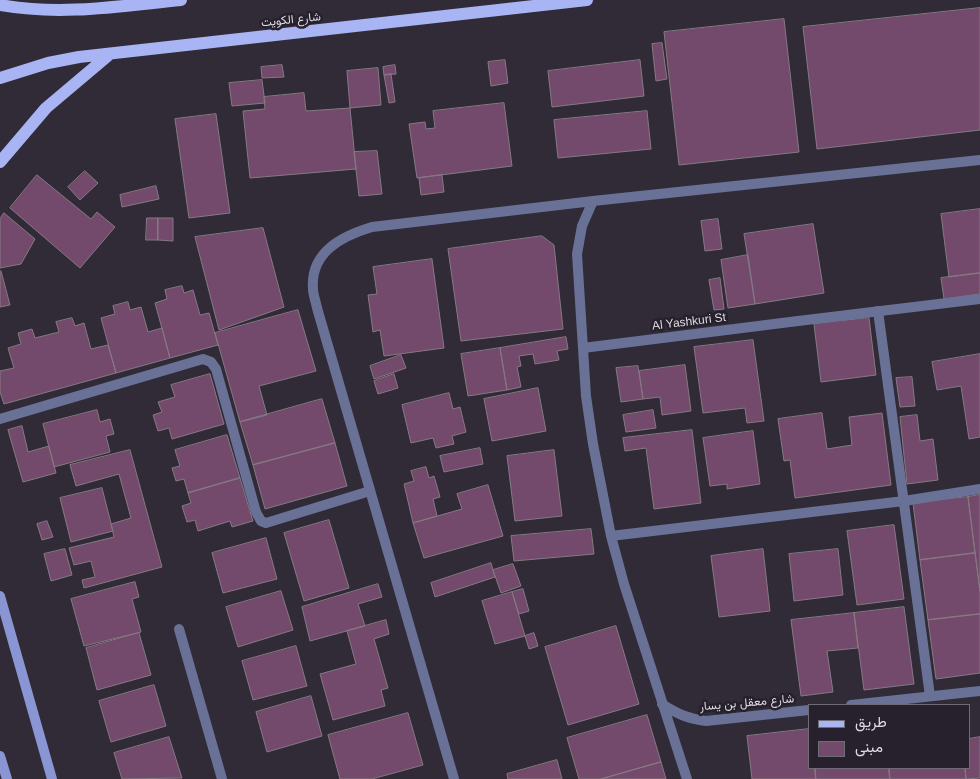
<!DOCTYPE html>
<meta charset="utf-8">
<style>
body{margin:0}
#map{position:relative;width:980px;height:779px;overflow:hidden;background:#302b37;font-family:Helvetica,Vazirmatn,sans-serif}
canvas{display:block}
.legend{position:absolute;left:808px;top:704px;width:162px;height:65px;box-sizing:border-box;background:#26212d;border:1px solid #706c76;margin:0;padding:6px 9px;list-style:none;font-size:15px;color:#dfdce4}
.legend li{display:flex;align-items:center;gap:10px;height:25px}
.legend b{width:25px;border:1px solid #706c76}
</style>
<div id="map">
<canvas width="980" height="779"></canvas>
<ul class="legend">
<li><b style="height:6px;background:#a8b4f3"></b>طريق</li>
<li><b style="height:14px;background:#734a6b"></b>مبنى</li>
</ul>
</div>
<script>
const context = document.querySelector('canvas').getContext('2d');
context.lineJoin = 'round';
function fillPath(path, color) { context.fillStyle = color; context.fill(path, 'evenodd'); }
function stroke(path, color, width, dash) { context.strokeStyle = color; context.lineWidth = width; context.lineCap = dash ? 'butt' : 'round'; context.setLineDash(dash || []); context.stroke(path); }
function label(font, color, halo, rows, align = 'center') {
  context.font = font + ' Helvetica,Vazirmatn,sans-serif'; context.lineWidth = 5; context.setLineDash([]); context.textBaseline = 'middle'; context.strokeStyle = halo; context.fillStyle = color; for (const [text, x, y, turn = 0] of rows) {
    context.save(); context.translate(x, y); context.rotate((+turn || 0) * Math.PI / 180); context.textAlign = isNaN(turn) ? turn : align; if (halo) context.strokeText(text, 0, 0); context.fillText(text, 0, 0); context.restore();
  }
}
const building = new Path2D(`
 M980 8V130L817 149 803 27Z
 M784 19 799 152 679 165 664 32Z
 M662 43 667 79 656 81 652 44Z
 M505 60 508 83 491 86 488 62Z
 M640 60 644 96 552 107 548 71Z
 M282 65 284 77 262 78 261 67Z
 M395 65 396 74 384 75 383 67Z
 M378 68 381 105 350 108 347 71Z
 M391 74 395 102 389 103 384 75Z
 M262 80 265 103 232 106 229 83Z
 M304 93 306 111 350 108 356 169 250 178 243 111 265 109 264 97Z
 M504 103 512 166 417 178 409 124 425 122 426 129 435 128 433 111Z
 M647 111 651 149 558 158 554 120Z
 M216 114 230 213 189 218 175 119Z
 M377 151 382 194 359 196 354 152Z
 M85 171 98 183 80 200 68 187Z
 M37 175 91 219 97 212 115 227 80 268 10 208Z
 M442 175 444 192 421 195 419 178Z
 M156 186 159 199 122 207 120 195Z
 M980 209V273L949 277 941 214Z
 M4 213 35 239 21 264 0 268V219Z
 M147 218H158V240H146Z
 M158 218H173V241L158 240Z
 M718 219 722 249 705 251 701 221Z
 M813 224 824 293 755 304 744 234Z
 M263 228 284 307 219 330 195 237Z
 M542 236 554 245 563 329 461 341 448 249Z
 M748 255 755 304 728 308 721 260Z
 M432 259 444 348 384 356 380 330 373 332 368 295 377 294 373 267Z
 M1 271 10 305 0 307V272Z
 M980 273V294L944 299 941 278Z
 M720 278 724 309 714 310 709 280Z
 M182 286 184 293 193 290 200 315 209 313 218 345 170 358 155 303 167 299 165 290Z
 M128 302 130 310 141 307 148 332 162 328 170 358 116 373 101 318 115 314 113 306Z
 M298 310 316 371 259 386 267 415 240 422 215 333Z
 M72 318 75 326 84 323 91 349 108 345 116 373 4 404 0 392V371L14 368 8 348 21 344 18 333 32 329 35 338 59 332 56 322Z
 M869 318 876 375 821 382 814 324Z
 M566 337 568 349 557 351 559 360 535 364 533 354 519 356 521 366 517 367 521 387 507 390 500 348Z
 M753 340 764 421 747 423 745 408 703 413 694 347Z
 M500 348 507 390 468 396 461 354Z
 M980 354V437L969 439 961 386 937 390 932 362Z
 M401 355 406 368 374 379 370 366Z
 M685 365 691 411 662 415 660 397 643 399 639 371Z
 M638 366 643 399 621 402 616 368Z
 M210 374 224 424 172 439 169 428 158 431 153 415 162 412 158 402 175 397 171 385Z
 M394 374 398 388 378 394 374 381Z
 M912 377 915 406 900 407 896 378Z
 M538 388 546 431 492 441 484 399Z
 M449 393 453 409 460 407 466 432 452 436 454 444 436 448 433 438 411 443 402 405Z
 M322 399 335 443 253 465 240 422Z
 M97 410 100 422 110 419 114 434 106 436 110 452 54 467 43 424Z
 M653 410 656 428 626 432 623 415Z
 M822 413 827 449 852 445 849 417 882 413 891 485 795 498 790 460 784 461 778 419Z
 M917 415 920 441 933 439 938 480 907 484 900 417Z
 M22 426 28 452 49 446 56 473 23 482 8 430Z
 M692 430 701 503 654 509 646 448 625 451 623 438Z
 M753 431 760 484 727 489V484L710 486 703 438Z
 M227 435 240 478 188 493 184 479 176 481 172 468 180 466 175 450Z
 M335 443 347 486 265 509 253 465Z
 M480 448 483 464 444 472 440 456Z
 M130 450 162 567 84 588 82 580 95 577 91 561 74 565 69 548 114 537 111 524 131 518 119 474 76 486 70 465Z
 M554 450 562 516 515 521 507 456Z
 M426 467 429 478 434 476 440 497 433 499 437 516 413 523 404 484 414 481 411 471Z
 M240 478 253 521 232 527 230 521 198 531 195 520 187 522 182 506 191 503 188 493Z
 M488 485 503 536 424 558 413 523 462 509 457 494Z
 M102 488 113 531 71 542 60 498Z
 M980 495V591L968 497Z
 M968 497 975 553 920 560 913 503Z
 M329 520 349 588 304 601 284 533Z
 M47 521 53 537 42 540 37 524Z
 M894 525 904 599 857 605 847 531Z
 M591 529 594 554 514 561 511 536Z
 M266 538 277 579 223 593 212 553Z
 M65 549 72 575 51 581 44 554Z
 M763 549 770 611 719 617 711 556Z
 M838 549 843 595 794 601 789 554Z
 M975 553 980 591V614L928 620 920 560Z
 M491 563 495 577 435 597 431 583Z
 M513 564 521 586 501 593 493 570Z
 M135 582 139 597 132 599 141 632 84 646 71 599Z
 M378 584 382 597 358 604 365 626 310 641 302 607Z
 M523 589 529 611 519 614 512 592Z
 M281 591 293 630 238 647 226 607Z
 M512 592 525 636 495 644 482 601Z
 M904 607 914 684 864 690 854 613Z
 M854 613 858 648 827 651 833 692 801 696 791 620Z
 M980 614V673L936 679 928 620Z
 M386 620 389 634 374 639 388 688 381 690 385 706 333 720 320 674 356 664 347 631Z
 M616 626 639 704 568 725 545 647Z
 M139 633 151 675 97 690 86 648Z
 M534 633 538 646 529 649 525 636Z
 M296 646 307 686 253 700 242 661Z
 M154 685 166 726 111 742 99 701Z
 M311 696 322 736 267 752 256 712Z
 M408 713 423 765 372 779H340L328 735Z
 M647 715 661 762 601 779H579L567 738Z
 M809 729V768H815L816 779H752L747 736Z
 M169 737 182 778 122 779 114 753Z
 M980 737V778L966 779 965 768H969V739Z
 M557 760 562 779H508L507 774Z
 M661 762 666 779H601Z
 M815 768H889L890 779H816Z
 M889 768H965L966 779H890Z`);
const service = new Path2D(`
 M798 321 980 299
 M904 501 980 489`);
const minor = new Path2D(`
 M593 201 582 226 577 254 586 396 593 444 611 536 624 584 687 779
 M878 311 930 696
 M583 348 798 321
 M0 419 203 359 211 362 216 369 256 512 261 521 266 523 370 491
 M611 536 904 501
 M179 629 222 779
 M662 704C677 714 689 719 706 721L809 710
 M851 705 980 691
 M454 779 317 308C316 302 313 295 313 289 310 252 342 236 372 227L593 201 980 160`);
const secondary = new Path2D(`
 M0 596 52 779
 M0 756 7 779`);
const primary = new Path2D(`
 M0 5C61 16 120 6 181 0
 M0 78 48 63 79 57 587 0
 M0 162 46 108 110 54`);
const streetNames = [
 ["شارع الكويت",291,20,-6],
 ["Al Yashkuri St",689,322,-7],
 ["شارع معقل بن يسار",747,703,-5]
];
fillPath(building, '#734a6b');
stroke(building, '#867983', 1);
stroke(service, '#697197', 10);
stroke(minor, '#697197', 10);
stroke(secondary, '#8a96d3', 10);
stroke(primary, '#a8b4f3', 12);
label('12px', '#dfdce4', '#26212d', streetNames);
</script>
